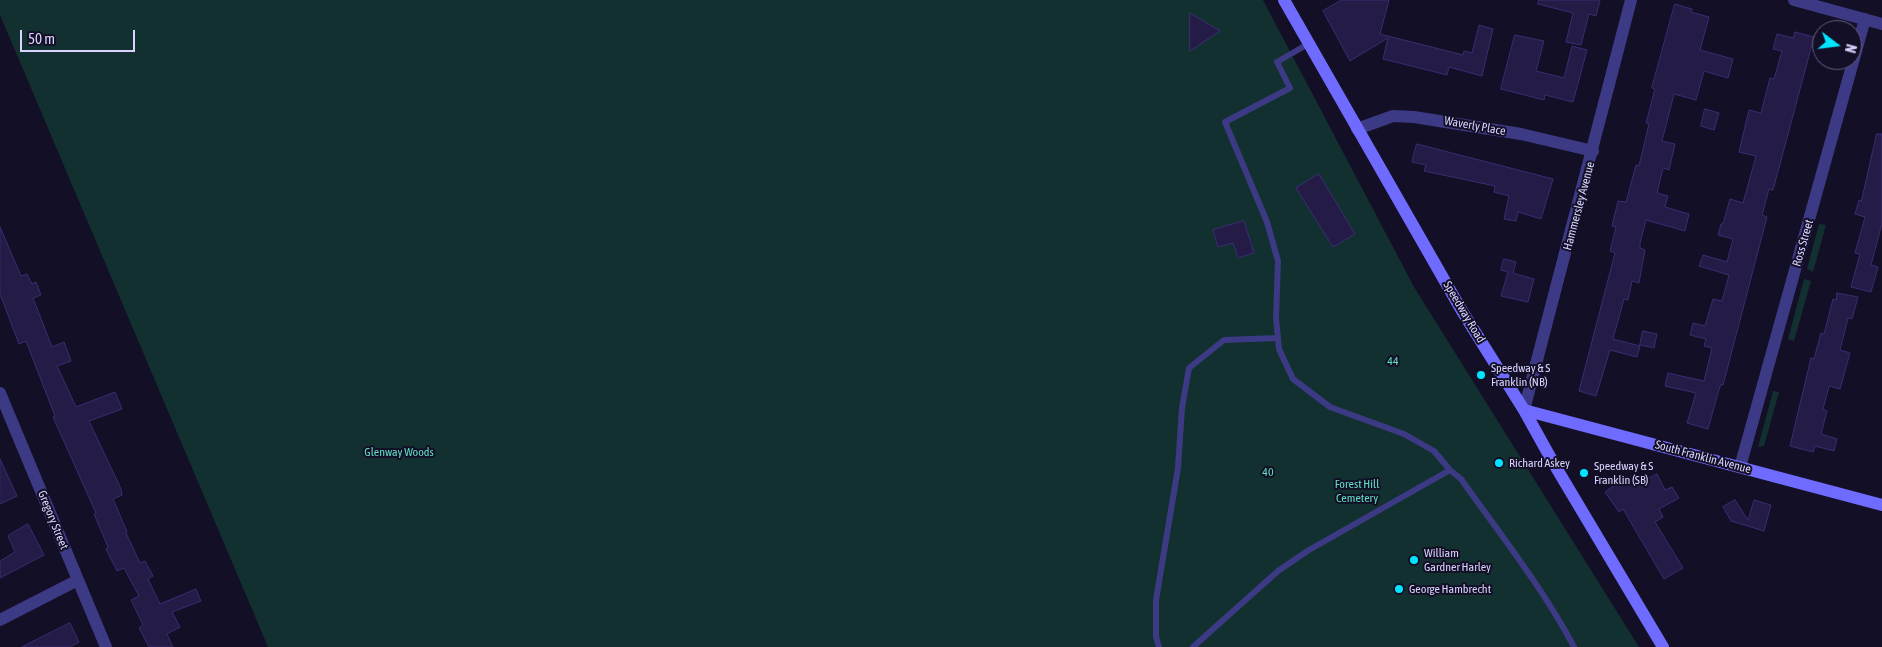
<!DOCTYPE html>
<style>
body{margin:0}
#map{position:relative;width:1882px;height:647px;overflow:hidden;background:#130f26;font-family:"Asap Condensed",sans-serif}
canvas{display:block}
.north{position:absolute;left:1812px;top:20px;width:50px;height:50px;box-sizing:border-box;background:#130f26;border:1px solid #625e7d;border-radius:50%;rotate:105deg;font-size:14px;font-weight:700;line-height:20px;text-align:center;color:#d9d4ff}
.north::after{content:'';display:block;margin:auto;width:18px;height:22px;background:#00e5ff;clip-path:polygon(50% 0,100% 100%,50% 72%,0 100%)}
.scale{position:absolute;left:20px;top:30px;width:115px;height:22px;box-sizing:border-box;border:2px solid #d9d4ff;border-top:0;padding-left:6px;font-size:15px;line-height:18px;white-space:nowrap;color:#d9d4ff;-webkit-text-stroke:4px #130f26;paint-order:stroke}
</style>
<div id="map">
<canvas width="1882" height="647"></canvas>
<div class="north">N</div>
<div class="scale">50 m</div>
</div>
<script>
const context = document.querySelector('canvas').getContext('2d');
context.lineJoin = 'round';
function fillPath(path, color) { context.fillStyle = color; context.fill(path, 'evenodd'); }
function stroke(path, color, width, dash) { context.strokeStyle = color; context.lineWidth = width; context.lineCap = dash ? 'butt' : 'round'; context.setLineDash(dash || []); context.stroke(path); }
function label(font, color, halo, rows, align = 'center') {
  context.font = font + ' "Asap Condensed",sans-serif'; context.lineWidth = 4; context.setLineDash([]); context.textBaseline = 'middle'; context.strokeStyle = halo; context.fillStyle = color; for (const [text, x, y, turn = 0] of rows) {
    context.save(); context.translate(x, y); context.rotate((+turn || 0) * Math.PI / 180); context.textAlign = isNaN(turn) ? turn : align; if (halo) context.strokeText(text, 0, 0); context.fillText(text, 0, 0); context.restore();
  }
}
const green = new Path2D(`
 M0 0H1263L1414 287 1639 647H268L0 15Z
 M1819 224 1826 225 1813 272 1807 269Z
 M1804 279 1811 281 1794 341 1788 339Z
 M1773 391 1779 392 1764 446 1758 447Z`);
const building = new Path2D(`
 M1342 0H1389L1380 34 1463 55 1464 51 1472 53 1479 25 1493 29 1482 76 1449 67 1447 75 1383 59 1388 38 1350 61 1323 11Z
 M1539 0H1600L1596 16 1589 14 1581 45 1566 42 1573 13 1538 4Z
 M1675 4 1692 9 1691 12 1709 17 1700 50 1733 59 1728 78 1704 71 1696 100 1674 94 1662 141 1675 144 1669 170 1663 168 1657 193 1668 196 1665 207 1689 214 1685 231 1646 220 1640 243V248L1645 250 1639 283 1632 281 1628 300 1624 299 1613 339 1640 346 1637 357 1610 350 1596 396 1579 391 1615 253 1610 251 1616 227 1612 226 1618 201 1626 202 1636 165 1639 166 1649 124 1646 123 1655 89 1652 88Z
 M1190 13 1220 31 1190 51Z
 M1795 32 1814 37 1773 190 1769 189 1762 215 1767 217 1723 385 1721 384 1718 393 1708 429 1687 423 1696 393 1665 386 1668 373 1704 381 1712 348 1704 346 1706 339 1690 335 1693 323 1705 326 1713 299 1722 301 1729 275 1699 266 1703 255 1727 262 1733 239 1718 235 1721 224H1723L1730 199 1743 203 1756 156 1739 152 1749 110 1761 113 1770 78 1774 79 1782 51 1773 49 1777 34 1793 38Z
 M1515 35 1544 41 1536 71 1564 78 1572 46 1587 50 1573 102 1545 95 1544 100 1501 89Z
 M1705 109 1719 113 1714 130 1701 126Z
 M1877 134H1882V223L1871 265 1878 267 1871 292 1851 287 1860 254 1855 253 1865 217 1855 214 1859 200 1861 201Z
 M1417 144 1553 179 1541 219 1518 212 1516 221 1504 219 1509 196 1494 192 1495 186 1424 171 1426 165 1412 162Z
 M1319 174 1355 234 1333 247 1296 188Z
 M1244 221 1254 253 1238 258 1233 243 1218 247 1213 230Z
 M0 227 21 276 27 274 32 284 36 282 41 295 33 298 52 347 64 342 71 361 57 366 76 407 115 392 122 409 89 421 121 489 122 495 113 499 127 532 126 533 140 563 145 561 153 576 148 579 160 604 196 589 201 601 172 612 180 627 167 634 173 647H149L139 628 143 625 131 600 139 596 124 568 117 571 106 549 108 547 94 514 96 513 53 417 55 416 26 341 19 344 0 294Z
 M1504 259 1516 262 1513 273 1534 279 1528 302 1501 296 1508 272 1501 270Z
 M1837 293 1858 297 1852 319 1848 318 1840 350 1850 353 1840 389 1829 386 1823 409 1827 411 1821 434 1837 439 1834 451 1815 446 1813 452 1790 446 1811 358 1814 359 1821 333 1824 334 1833 299 1836 300Z
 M1643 331 1657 334 1654 348 1640 345Z
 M0 459 17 496 0 504Z
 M1657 474 1665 490 1672 487 1679 498 1659 509 1663 517 1655 522 1683 568 1664 579 1623 509 1619 512 1605 492 1623 479 1627 484 1631 481 1635 486Z
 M1735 500 1748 520 1754 500 1771 505 1764 531 1731 521 1723 507Z
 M28 524 44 555 0 578V561L15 552 8 536Z
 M70 623 79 642 70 647H22Z`);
const lane = new Path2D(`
 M1308 44 1277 62 1290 88 1225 122 1267 222 1278 261 1276 318 1279 349 1293 379 1330 407 1404 434 1434 451 1450 470 1461 479C1500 534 1543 588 1574 647
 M1159 647 1156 637V600L1178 468 1182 408 1189 368 1224 340 1278 338
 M1193 647 1278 571 1309 550 1450 470`);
const street = new Path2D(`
 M1794 0 1882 24
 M1357 129 1393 116 1414 117 1521 134 1593 151
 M0 393 106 647
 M1524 410 1631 0
 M1740 467 1865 19
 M0 620 78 580`);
const secondary = new Path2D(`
 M1284 0 1462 311 1524 410 1554 464 1663 647
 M1524 410 1882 505`);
const markers = [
 [1481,375,5,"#00e5ff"],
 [1499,463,5,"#00e5ff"],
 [1584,473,5,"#00e5ff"],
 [1414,560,5,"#00e5ff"],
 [1399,589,5,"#00e5ff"]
];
const streetNames = [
 ["Waverly Place",1475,126,10],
 ["Hammersley Avenue",1579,206,-75],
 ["Ross Street",1803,243,-74],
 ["Speedway Road",1464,312,59],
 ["South Franklin Avenue",1703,457,15],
 ["Gregory Street",53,520,68]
];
const parkNames = [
 ["44",1393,361],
 ["Glenway Woods",399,452],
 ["40",1268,472],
 ["Forest Hill",1357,484],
 ["Cemetery",1357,498]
];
const poiNames = [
 ["Speedway & S",1491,368],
 ["Franklin (NB)",1491,382],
 ["Richard Askey",1509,463],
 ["Speedway & S",1594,466],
 ["Franklin (SB)",1594,480],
 ["William",1424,553],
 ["Gardner Harley",1424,567],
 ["George Hambrecht",1409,589]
];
fillPath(green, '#12302f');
fillPath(building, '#241b47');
stroke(building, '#3b2d73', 1);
stroke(lane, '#3d3a85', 6);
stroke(street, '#3d3a85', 12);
stroke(secondary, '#6f6bff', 12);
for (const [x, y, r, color] of markers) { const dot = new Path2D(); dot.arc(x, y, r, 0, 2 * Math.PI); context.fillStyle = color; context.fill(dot); stroke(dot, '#130f26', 2); }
label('12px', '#d9d4ff', '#130f26', streetNames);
label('12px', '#5fe0c0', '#130f26', parkNames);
label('12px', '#d9d4ff', '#130f26', poiNames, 'left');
</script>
